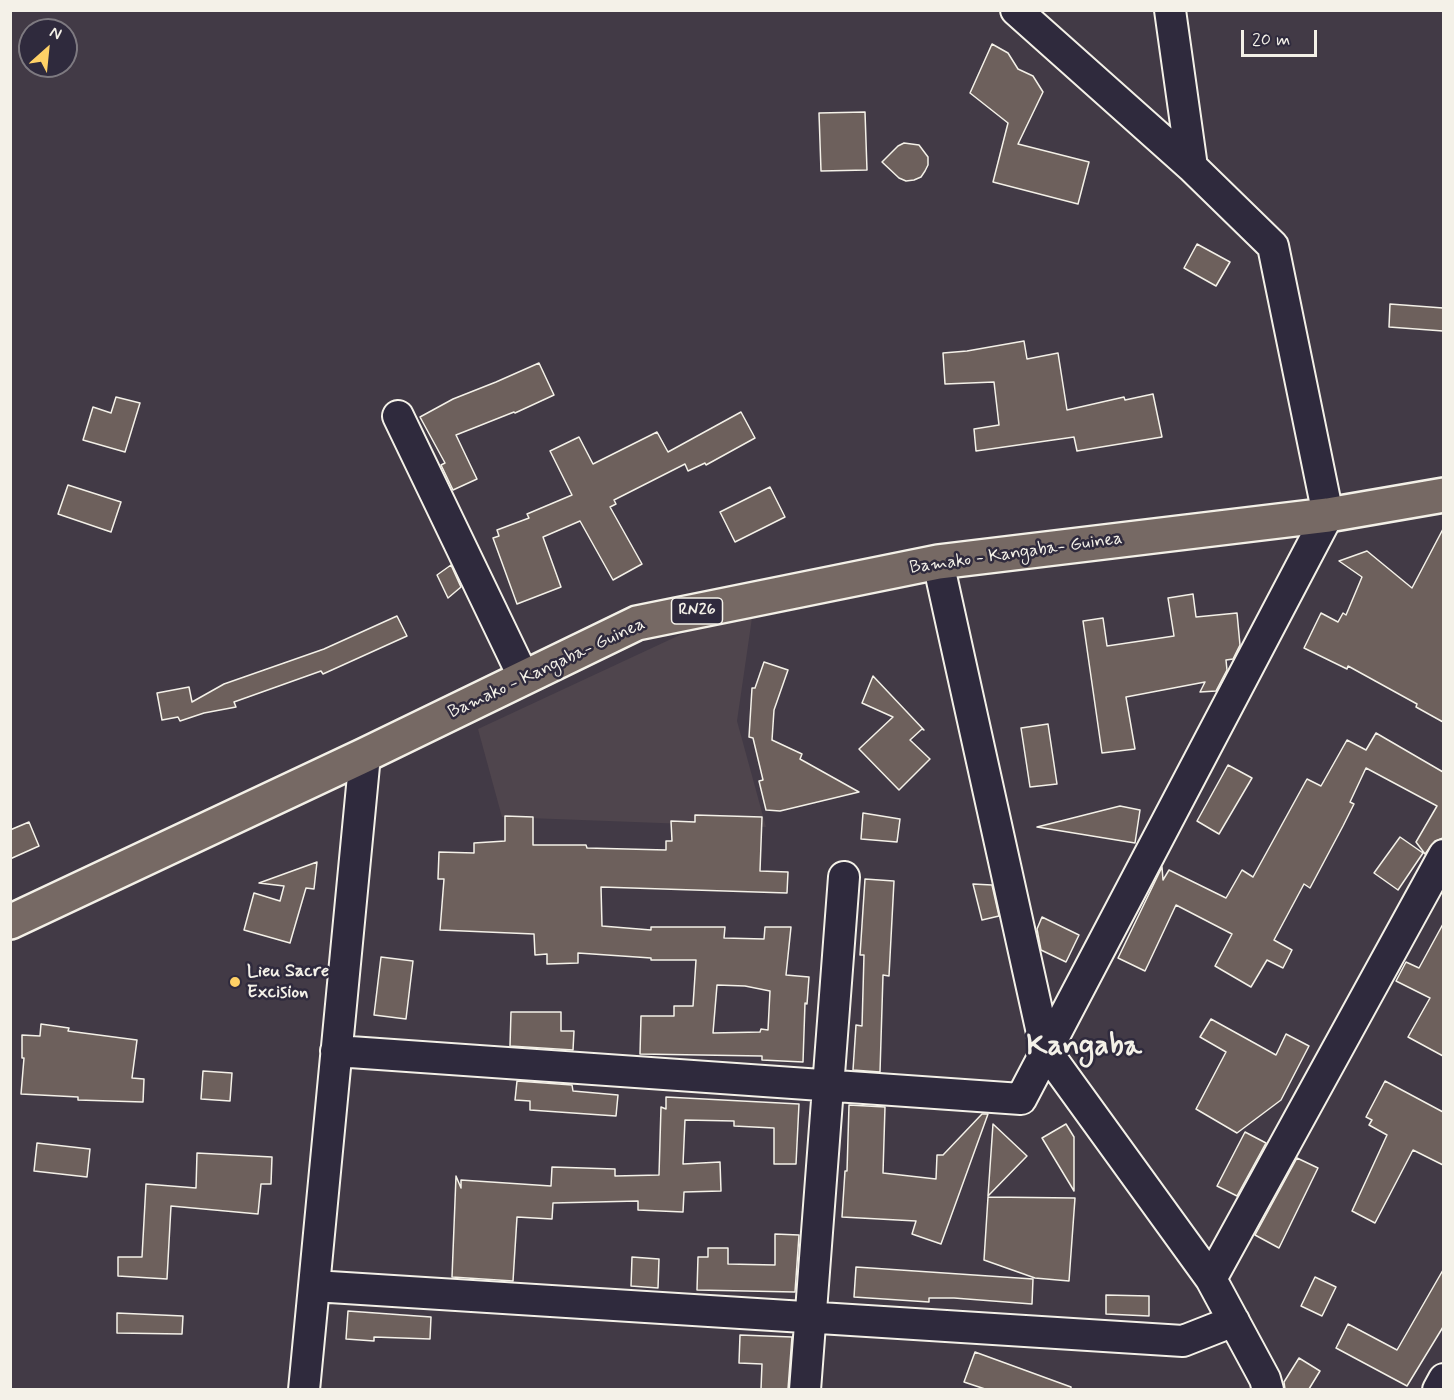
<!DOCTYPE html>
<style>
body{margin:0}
#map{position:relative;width:1454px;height:1400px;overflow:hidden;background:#423a46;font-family:Mynerve,sans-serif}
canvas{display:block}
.frame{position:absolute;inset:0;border:12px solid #f4f1e8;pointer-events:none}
.north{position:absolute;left:18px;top:18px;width:60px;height:60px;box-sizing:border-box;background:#2f2a3d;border:2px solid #7e7a81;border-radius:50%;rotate:27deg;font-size:16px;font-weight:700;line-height:24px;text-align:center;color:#f4f1e8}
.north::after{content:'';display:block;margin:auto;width:21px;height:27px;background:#ffd166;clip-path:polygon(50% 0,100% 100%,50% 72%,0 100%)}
.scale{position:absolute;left:1241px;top:30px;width:76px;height:27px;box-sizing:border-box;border:3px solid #f4f1e8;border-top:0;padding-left:8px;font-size:18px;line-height:21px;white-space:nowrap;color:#f4f1e8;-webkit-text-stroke:4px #2f2a3d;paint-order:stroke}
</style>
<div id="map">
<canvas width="1454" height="1400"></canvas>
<div class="frame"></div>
<div class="north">N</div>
<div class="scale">20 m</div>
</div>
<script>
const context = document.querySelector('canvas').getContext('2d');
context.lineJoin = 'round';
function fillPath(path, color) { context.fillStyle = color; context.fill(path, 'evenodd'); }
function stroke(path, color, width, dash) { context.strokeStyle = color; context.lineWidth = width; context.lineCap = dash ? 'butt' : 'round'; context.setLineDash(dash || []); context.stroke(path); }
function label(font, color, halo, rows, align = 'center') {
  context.font = font + ' Mynerve,sans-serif'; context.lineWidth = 5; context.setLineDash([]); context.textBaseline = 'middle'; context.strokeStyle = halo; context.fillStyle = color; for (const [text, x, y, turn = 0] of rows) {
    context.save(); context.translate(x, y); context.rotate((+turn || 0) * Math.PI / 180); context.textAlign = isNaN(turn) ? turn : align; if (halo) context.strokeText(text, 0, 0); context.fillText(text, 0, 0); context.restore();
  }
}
const built = new Path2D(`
 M752 618 737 721 766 827 502 817 478 729 697 627Z`);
const building = new Path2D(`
 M992 44 1008 53 1018 69 1033 76 1043 92 1018 144 1089 162 1078 204 993 182 1008 123 970 93Z
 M865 112 867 170 821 171 819 113Z
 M904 143 919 145 928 157V165L925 171 921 177 914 180 906 181 899 178 882 162 898 146Z
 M1197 244 1230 262 1216 286 1184 268Z
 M1390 304 1443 308V331L1389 327Z
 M1024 341 1027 359 1058 353 1067 410 1124 397 1125 400 1153 394 1162 437 1077 451 1074 437 976 451 974 429 999 425 994 382 945 384 943 353 967 351Z
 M539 363 554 395 515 413 514 412 456 435 477 479 453 490 441 465 445 463 420 417 453 399 496 382Z
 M116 397 140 403 125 452 83 440 93 407 111 413Z
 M741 412 755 438 706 465 705 463 688 471 685 464 614 500 616 504 610 507 642 564 613 580 580 521 543 537 561 587 517 604 493 538 499 536 497 530 529 518 527 514 572 495 550 451 579 437 593 464 657 432 668 452Z
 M68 485 121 502 111 532 58 514Z
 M770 487 785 517 735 542 720 512Z
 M1443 529V722L1416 707 1417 704 1348 666 1347 669 1304 648 1321 613 1338 622 1343 613 1346 615 1362 577 1339 561 1367 551 1412 588Z
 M451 565 461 587 448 598 437 575Z
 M1193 594 1196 617 1237 613 1240 645 1233 659 1226 660 1227 670 1216 691 1200 692 1205 682 1126 697 1135 749 1102 753 1083 621 1103 618 1107 646 1174 636 1168 598Z
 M397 616 407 636 323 674 321 671 234 702 236 707 204 713 180 721 178 717 162 720 157 693 189 687 192 702 224 684 324 649Z
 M764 662 788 670 774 710 772 740 802 754 800 759 859 792 780 811 766 810 759 781 763 780 753 738 749 737 752 688H755Z
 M873 676 924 730 922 729 910 740 930 759 899 790 859 749 893 717 862 703Z
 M1048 724 1057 784 1030 787 1021 728Z
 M1376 733 1443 772V838L1435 841 1425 854 1416 842 1437 806 1366 768 1350 802 1354 804 1343 826 1310 888 1304 884 1274 940 1292 950 1283 968 1267 960 1251 987 1215 966 1232 934 1176 905 1145 971 1118 958 1162 867 1163 880 1169 870 1226 898 1242 870 1253 877 1307 779 1321 786 1347 740 1366 750Z
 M1228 765 1252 778 1219 834 1197 821Z
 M1120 806 1140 810 1135 843 1037 827Z
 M863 813 900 819 897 842 861 839Z
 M695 815 762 817 760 871 788 872 787 893 601 887 602 926 651 930V927H725L724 938 764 939 765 927H791L786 975 809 977 807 1004 805 1003 803 1062 762 1060V1056L640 1054 641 1016H674V1006H693L696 960H651V958L578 953V963L547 964V954L535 955 534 934 440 930 444 879H438L439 852 474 853V843L505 841V816L533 817V845H586L587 848 666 850V841H672L671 821 695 822ZM717 985 745 986 770 991 768 1030 761 1029 760 1032 713 1033Z
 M29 822 39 846 10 859V830Z
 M1400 837 1423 853 1398 890 1374 873Z
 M317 862 314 889 306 888 290 943 244 930 254 893 280 901 284 886 259 883Z
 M865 879 894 881 889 976 883 975 880 1072 853 1070 856 1025 862 1026 864 955H860Z
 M973 884 992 885 999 916 982 920Z
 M1042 917 1079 935 1066 962 1041 950 1037 929Z
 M1443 924V1056L1408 1037 1430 998 1396 981 1406 962 1419 968Z
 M381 957 413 961 406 1019 374 1015Z
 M511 1012H561V1031H574L573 1050 510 1046Z
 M1211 1019 1276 1055 1286 1034 1309 1046 1281 1100 1237 1133 1196 1109 1226 1052 1200 1037Z
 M41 1024 69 1028 68 1031 137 1040 132 1078 144 1079 143 1102 78 1100V1097L21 1094 24 1058H22V1035L40 1036Z
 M203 1071 232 1073 230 1101 201 1099Z
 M517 1081 572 1085 573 1091 618 1095 616 1116 530 1110V1101L515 1100Z
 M1385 1081 1443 1112V1165L1413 1150 1375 1223 1352 1211 1387 1135 1369 1125 1372 1120 1366 1117Z
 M666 1097 799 1104 796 1164H774V1128L734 1126V1121L685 1120 683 1164 720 1162 721 1191 684 1192 683 1212 638 1210V1201L553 1203 552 1219 517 1217 513 1281 452 1277 456 1176 461 1188V1180L551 1186 552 1167 615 1169V1176L659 1175 661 1107 666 1109Z
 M849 1105 885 1107 883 1173 936 1179 937 1155H943L982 1114H988L941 1244 912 1234 916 1221 842 1217 845 1171H847Z
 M993 1124 1027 1156 988 1196Z
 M1066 1124 1074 1137V1191L1042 1138Z
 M1245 1132 1266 1143 1237 1196 1217 1186Z
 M37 1143 90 1149 87 1177 34 1171Z
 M197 1153 272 1157 271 1184H261L258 1214 171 1206 167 1279 118 1276V1257H142L146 1184 196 1188Z
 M1297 1158 1318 1168 1279 1248 1255 1235Z
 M988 1197 1075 1198 1069 1281 1035 1278 984 1260Z
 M775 1234 799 1235 795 1292 697 1290 698 1257H708V1248H728V1264L775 1265Z
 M632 1257 659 1259 658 1288 631 1286Z
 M856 1267 1033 1279 1032 1304 954 1298H929V1302L854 1297Z
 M1443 1270V1327L1407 1386 1336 1348 1348 1324 1397 1350Z
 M1315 1277 1336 1287 1322 1316 1301 1306Z
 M1106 1295 1149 1296V1316L1106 1314Z
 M348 1311 431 1317 430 1339 374 1337V1341L346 1339Z
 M117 1313 183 1316 182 1334 117 1333Z
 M740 1335 792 1337 788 1389H761L762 1364 739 1363Z
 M975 1352 1071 1387V1389H985L964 1382Z
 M1299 1358 1320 1371 1309 1389H1285L1284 1382Z`);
const minor = new Path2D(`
 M1170 10 1192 167
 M398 416 524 678
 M938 562 1046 1051 1211 1279 1265 1379 1268 1390
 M336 1051 1021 1099 1328 515 1273 246 1192 167 1016 10
 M1211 1279 1444 855
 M314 1286 1183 1341 1234 1321
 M304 1390 365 755
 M805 1390 844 877
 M1438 1390 1444 1379`);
const major = new Path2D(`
 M10 922 365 755 637 623 938 562 1328 515 1444 495`);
const markers = [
 [235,982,6,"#ffd166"]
];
const shields = [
 [697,611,51]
];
const shieldNames = [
 ["RN26",697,611]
];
const streetNames = [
 ["Bamako - Kangaba- Guinea",1016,554,-8],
 ["Bamako - Kangaba- Guinea",547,669,-25]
];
const poiNames = [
 ["Lieu Sacre",247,972],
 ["Excision",247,993]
];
const townNames = [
 ["Kangaba",1084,1048]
];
fillPath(built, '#4f454d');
fillPath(building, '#6d605c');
stroke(building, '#f4f1e8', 1.5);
stroke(minor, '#f4f1e8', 34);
stroke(major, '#f4f1e8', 38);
stroke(minor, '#2f2a3d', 30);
stroke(major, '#766964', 33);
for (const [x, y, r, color] of markers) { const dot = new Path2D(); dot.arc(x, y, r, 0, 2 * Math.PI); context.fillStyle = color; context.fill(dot); stroke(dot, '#2f2a3d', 2); }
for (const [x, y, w] of shields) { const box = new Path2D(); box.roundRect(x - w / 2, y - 13, w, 26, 4.5); context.fillStyle = '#2f2a3d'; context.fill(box); stroke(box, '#f4f1e8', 1.5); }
label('bold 16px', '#f4f1e8', null, shieldNames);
label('18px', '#f4f1e8', '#2f2a3d', streetNames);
label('bold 18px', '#f4f1e8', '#2f2a3d', poiNames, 'left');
label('bold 30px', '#f4f1e8', '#2f2a3d', townNames);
</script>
